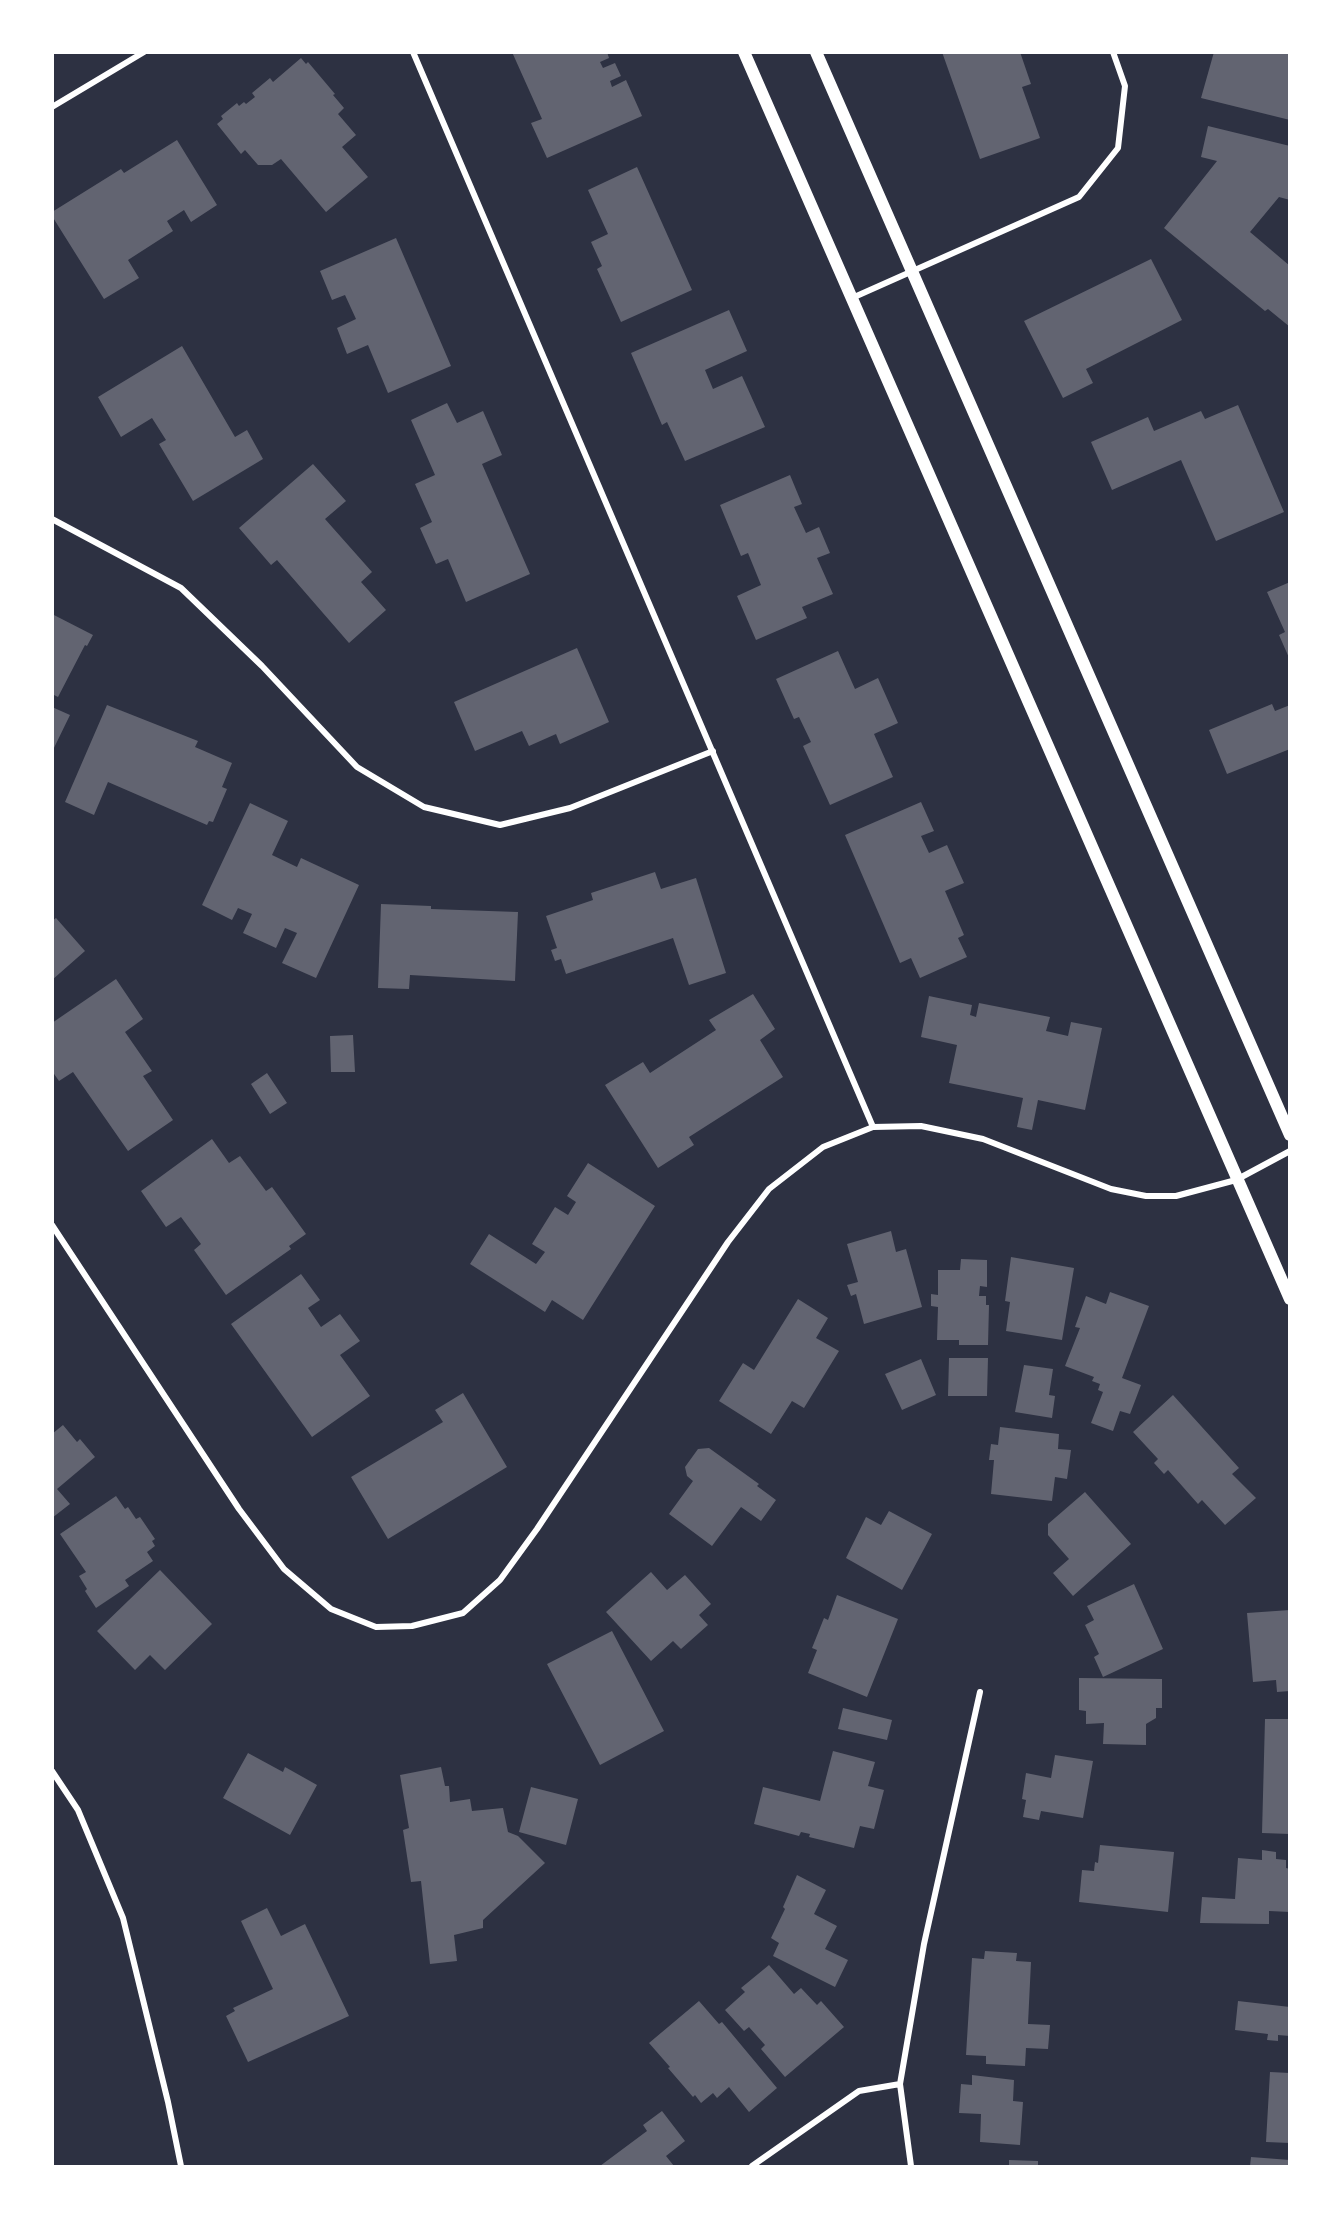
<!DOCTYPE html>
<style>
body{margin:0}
#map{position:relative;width:1342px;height:2219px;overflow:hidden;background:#2d3142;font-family:"Archivo Narrow",sans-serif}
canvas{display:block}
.frame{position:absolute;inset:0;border:54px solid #fff;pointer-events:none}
</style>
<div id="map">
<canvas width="1342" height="2219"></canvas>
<div class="frame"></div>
</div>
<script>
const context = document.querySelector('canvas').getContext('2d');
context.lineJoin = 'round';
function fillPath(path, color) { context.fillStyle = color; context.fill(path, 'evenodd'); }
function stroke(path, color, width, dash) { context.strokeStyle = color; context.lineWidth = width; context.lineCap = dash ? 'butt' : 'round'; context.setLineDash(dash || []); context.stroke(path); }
const building = new Path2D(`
 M512 52H607L609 58 600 62 603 68 615 63 621 76 610 81 612 87 626 80 642 116 547 158 531 123 542 119Z
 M942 52H1020L1031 84 1022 87 1040 138 980 159Z
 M1214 52H1290V120L1201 98Z
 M301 58 306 64 308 62 335 94 333 95 344 108 338 114 356 135 342 147 368 177 326 212 281 159 272 165H258L245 150 241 154 217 124 223 119 221 116 237 103 239 106 244 102 246 104 255 97 252 93 270 78 273 82Z
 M1208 126 1290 146V200L1279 197 1250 232 1290 266V327L1268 309 1265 311 1164 228 1217 161 1201 157Z
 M177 140 217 205 191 222 184 210 167 221 173 231 128 260 139 278 104 299 52 216V212L121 169 124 173Z
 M637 167 692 290 621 322 597 269 602 266 591 242 608 234 588 190Z
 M396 238 451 366 388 393 368 345 347 354 337 328 356 319 345 295 332 300 320 271Z
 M1151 259 1182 320 1086 369 1093 383 1063 398 1024 321Z
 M729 310 747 351 705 370 713 389 742 376 765 427 685 461 667 422 662 425 631 353Z
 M182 346 235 437 247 430 263 459 193 501 159 444 166 440 152 418 121 437 98 397Z
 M447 403 457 423 483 411 502 455 482 464 530 574 466 602 448 559 436 564 420 528 432 522 415 484 435 475 411 420Z
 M1238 405 1284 512 1216 541 1181 460 1112 490 1091 442 1148 417 1154 431 1201 411 1205 419Z
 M313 464 346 501 325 519 372 572 361 582 386 610 349 643 277 560 271 565 239 528Z
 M790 475 802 504 794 507 806 533 819 527 830 553 817 558 833 594 802 607 807 618 756 640 737 596 761 585 748 553 741 556 720 505Z
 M1290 582V660L1279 635 1285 632 1267 592Z
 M52 614 93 635 87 646 85 645 58 697 52 694Z
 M577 648 609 722 560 744 556 734 529 746 522 731 475 751 454 702Z
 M838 651 855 689 878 678 898 723 874 734 893 777 830 805 803 746 811 742 799 717 794 719 776 679Z
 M1272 704 1275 711 1290 705V749L1227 774 1209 730Z
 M107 705 198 741 195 747 232 763 222 787 227 789 213 822 209 821 207 825 108 782 94 815 65 802Z
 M52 707 70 715 52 752Z
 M921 802 934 831 921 836 929 853 947 845 964 883 945 891 964 935 958 938 967 957 920 978 911 958 900 963 845 835Z
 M250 803 288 821 272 855 297 867 301 858 359 885 316 978 282 963 297 933 285 928 276 948 243 933 252 914 238 908 232 920 202 905Z
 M655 872 661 889 696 878 726 973 689 985 673 938 566 974 561 959 555 961 551 950 557 948 546 916 593 900 591 893Z
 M381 904 431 906V909L518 912 515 981 410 975 409 989 378 988Z
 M56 918 85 951 52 980V921Z
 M116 979 143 1019 125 1032 152 1071 143 1076 173 1120 128 1151 73 1072 59 1081 52 1071V1023Z
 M753 994 775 1029 760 1040 783 1077 689 1137 694 1145 658 1168 605 1085 643 1062 650 1073 716 1030 709 1020Z
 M929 996 972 1005 970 1015 976 1017 979 1003 1050 1017 1046 1031 1068 1036 1071 1022 1102 1028 1085 1110 1038 1100 1032 1130 1017 1127 1023 1098 949 1083 957 1045 921 1037Z
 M353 1035 355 1072H331L330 1036Z
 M267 1073 287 1103 270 1114 251 1084Z
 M212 1139 229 1163 240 1156 266 1191 272 1187 306 1234 289 1246 291 1249 226 1295 194 1250 201 1244 181 1217 166 1227 141 1191Z
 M588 1163 655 1206 583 1320 552 1300 545 1312 470 1264 489 1234 536 1264 545 1252 532 1244 555 1207 568 1215 576 1202 567 1196Z
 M891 1231 896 1252 906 1249 922 1307 864 1324 856 1294 851 1296 847 1285 858 1282 847 1244Z
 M1011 1257 1074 1268 1062 1340 1006 1331 1010 1302 1005 1301Z
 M961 1259 987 1260V1287L980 1286 979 1296H986V1305H989L988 1345H959V1340H937L938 1307 931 1306V1294L938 1295V1270H960Z
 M301 1274 320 1300 308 1308 321 1327 340 1314 360 1341 340 1355 370 1396 312 1437 231 1324Z
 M1110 1292 1149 1306 1122 1378 1141 1385 1130 1414 1120 1411 1113 1431 1091 1423 1103 1392 1098 1390 1100 1384 1092 1381 1094 1377 1065 1366 1080 1328 1075 1327 1086 1296 1106 1304Z
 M798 1299 828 1318 816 1338 839 1351 804 1408 792 1401 771 1434 719 1401 743 1363 754 1370Z
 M949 1358H988L987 1396H948Z
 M921 1359 936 1395 902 1410 885 1374Z
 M1024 1365 1053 1369 1049 1395 1055 1396 1052 1418 1015 1412Z
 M463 1393 507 1467 388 1539 351 1477 443 1422 435 1410Z
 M1173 1395 1239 1468 1232 1474 1256 1498 1225 1525 1202 1500 1198 1504 1168 1470 1164 1474 1154 1463 1158 1459 1133 1432Z
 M63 1425 77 1442 80 1439 95 1457 57 1489 70 1504 52 1518V1434Z
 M1000 1427 1059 1434 1058 1449 1071 1450 1067 1479 1055 1477 1052 1501 991 1494 994 1460H989L991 1444 998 1445Z
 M709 1448 759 1484 757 1486 776 1500 761 1521 741 1507 712 1546 669 1514 693 1481 687 1476 685 1467 698 1449Z
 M1085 1492 1131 1544 1073 1596 1053 1573 1069 1559 1048 1535V1524Z
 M116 1496 125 1509 128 1507 136 1519 140 1517 155 1539 152 1541 155 1546 147 1552 153 1561 125 1580 129 1586 96 1608 85 1591 87 1589 79 1576 86 1572 60 1534Z
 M889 1511 932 1534 902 1590 846 1558 866 1517 881 1525Z
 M160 1570 212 1624 165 1670 150 1655 135 1670 97 1631Z
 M651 1572 667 1590 685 1575 711 1604 699 1615 708 1625 681 1649 673 1641 651 1661 606 1612Z
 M1134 1584 1163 1649 1103 1677 1094 1657 1099 1654 1085 1625 1094 1620 1087 1606Z
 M837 1595 898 1619 867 1697 808 1673 817 1650 812 1648 824 1618 828 1620Z
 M1290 1610V1691L1277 1692 1276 1680 1253 1682 1247 1613Z
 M612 1631 664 1731 600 1765 547 1664Z
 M1079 1678 1162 1679V1708H1156V1718L1146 1724V1745L1103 1744 1104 1723 1086 1724V1711L1079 1710Z
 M843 1708 892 1720 887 1740 838 1729Z
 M1265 1719H1290V1834L1262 1833Z
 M833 1751 875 1762 868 1786 884 1790 874 1829 860 1826 854 1848 809 1837 810 1834 801 1832 799 1836 754 1824 763 1787 820 1801Z
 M248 1753 283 1772 285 1767 317 1785 290 1835 223 1798Z
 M1055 1755 1093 1761 1083 1818 1041 1811 1039 1820 1023 1817 1026 1800 1022 1799 1026 1773 1051 1778Z
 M441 1767 445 1786H449L450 1802 470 1799 472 1811 503 1808 508 1832 518 1836 545 1863 483 1920V1928L454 1935 457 1961 430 1964 421 1881 411 1882 403 1830 409 1828 400 1775Z
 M531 1787 578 1799 566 1845 519 1832Z
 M1100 1845 1174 1852 1168 1912 1079 1902 1082 1870 1094 1871 1095 1862 1098 1863Z
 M1262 1850 1276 1852V1859L1286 1860V1868L1290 1869V1912L1269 1911V1924L1200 1923 1202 1897 1235 1899 1238 1858 1262 1860Z
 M797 1875 826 1890 814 1914 837 1926 825 1949 848 1960 835 1987 773 1956 779 1943 771 1938 785 1909 783 1907Z
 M267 1908 281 1936 305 1924 349 2016 248 2062 226 2016 235 2011 233 2008 273 1989 241 1921Z
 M985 1951 1017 1953 1016 1961 1031 1962 1028 2024 1050 2025 1048 2049 1026 2048 1025 2066 986 2064V2056L966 2055 972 1958 984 1959Z
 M769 1965 794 1994 801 1988 817 2005 821 2001 844 2027 785 2077 761 2049 765 2045 749 2027 744 2031 725 2010 745 1992 741 1988Z
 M699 2001 719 2024 722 2022 777 2088 749 2112 729 2087 717 2098 713 2093 701 2103 695 2095 693 2097 668 2068 670 2067 649 2043Z
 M1238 2001 1290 2007V2036L1278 2035V2041L1267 2040 1268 2034 1235 2030Z
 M1270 2072 1290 2073V2143L1266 2142Z
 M972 2075 1014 2080 1013 2101 1023 2102 1020 2145 980 2142 981 2114 959 2113 961 2084 972 2085Z
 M662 2111 685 2141 666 2156 674 2166H600L647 2131 643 2125Z
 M1251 2157 1290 2160V2166H1250Z
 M1009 2160 1038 2161V2166H1009Z`);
const minor = new Path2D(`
 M413 52 873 1127
 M52 107 144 52
 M852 298 1079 197 1118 148 1125 86 1113 52
 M52 519 181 588 262 666 357 767 424 807 500 825 570 808 713 751
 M52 1225 239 1509 284 1569 331 1609 376 1627 412 1626 463 1613 500 1580 537 1529 728 1242 769 1189 823 1147 873 1127 921 1126 983 1139 1111 1189 1146 1196H1176L1236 1180 1290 1151
 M52 1771 78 1810 123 1918 168 2102 181 2166
 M752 2166 859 2091 900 2084
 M911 2166 900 2084 924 1944 980 1692`);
const secondary = new Path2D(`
 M744 52 1290 1299
 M816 52 1290 1135`);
fillPath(building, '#626471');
stroke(minor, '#fff', 6);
stroke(secondary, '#fff', 12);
</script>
